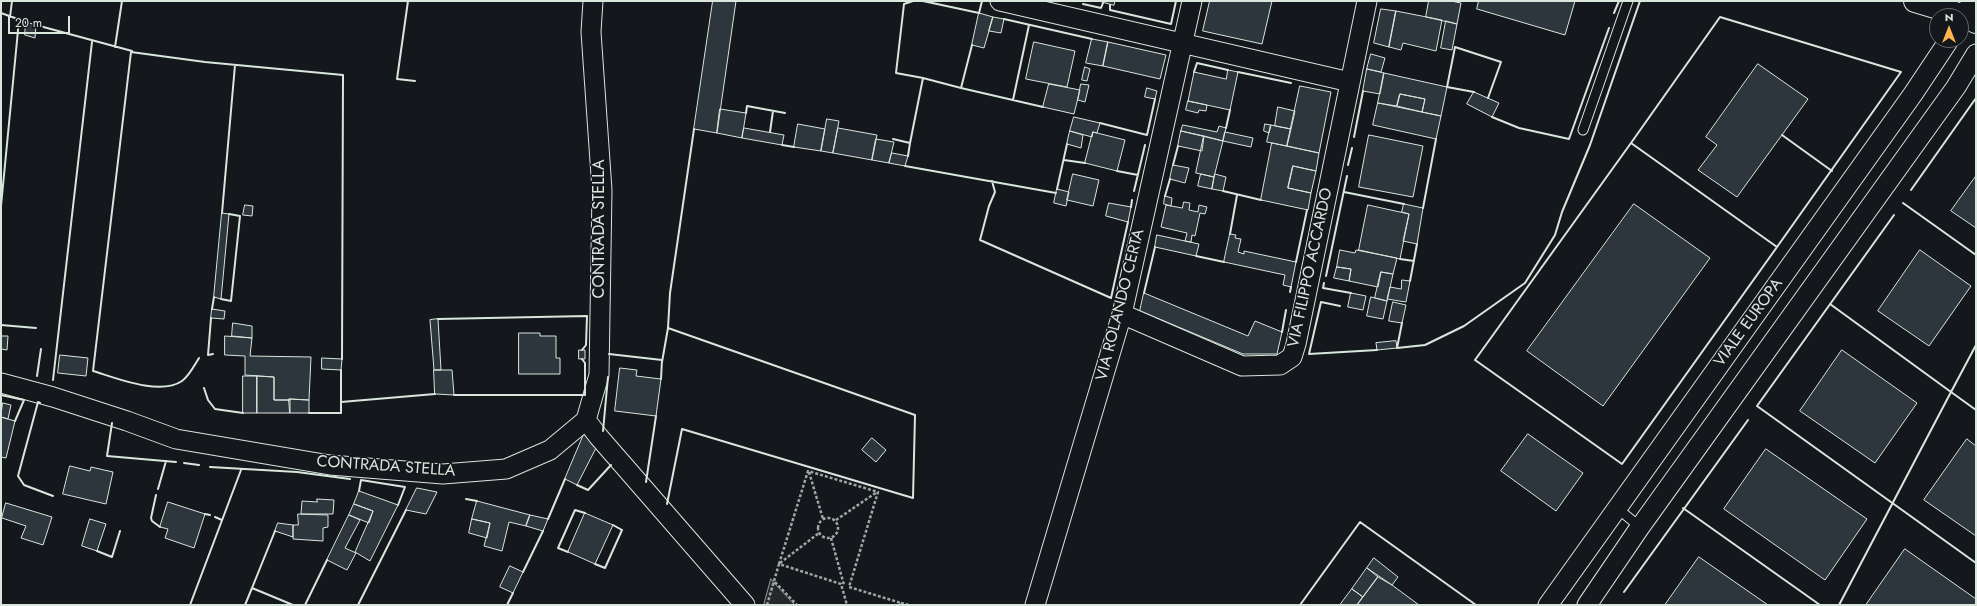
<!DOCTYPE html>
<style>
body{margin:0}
#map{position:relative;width:1977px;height:606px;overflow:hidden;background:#14181c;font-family:Jost,sans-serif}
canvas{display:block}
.frame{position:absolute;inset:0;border:2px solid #d8e6dc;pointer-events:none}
.north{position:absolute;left:1929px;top:8px;width:40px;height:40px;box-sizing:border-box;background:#14181c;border:1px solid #626a69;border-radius:50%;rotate:0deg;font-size:11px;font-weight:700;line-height:16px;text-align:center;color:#d8e6dc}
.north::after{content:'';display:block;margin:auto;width:14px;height:18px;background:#ffb74d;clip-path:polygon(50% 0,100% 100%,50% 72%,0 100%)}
.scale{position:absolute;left:8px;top:16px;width:62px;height:18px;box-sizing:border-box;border:2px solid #d8e6dc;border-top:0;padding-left:5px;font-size:12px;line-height:14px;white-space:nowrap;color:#d8e6dc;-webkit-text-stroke:3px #14181c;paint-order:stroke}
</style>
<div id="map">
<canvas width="1977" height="606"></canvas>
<div class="frame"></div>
<div class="north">N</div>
<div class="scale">20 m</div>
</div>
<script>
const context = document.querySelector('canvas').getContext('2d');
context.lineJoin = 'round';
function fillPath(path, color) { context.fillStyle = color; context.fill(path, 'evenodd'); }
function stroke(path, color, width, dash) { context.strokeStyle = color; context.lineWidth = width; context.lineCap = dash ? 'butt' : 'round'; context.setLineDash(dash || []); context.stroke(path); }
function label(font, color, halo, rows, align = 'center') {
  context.font = font + ' Jost,sans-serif'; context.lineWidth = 3; context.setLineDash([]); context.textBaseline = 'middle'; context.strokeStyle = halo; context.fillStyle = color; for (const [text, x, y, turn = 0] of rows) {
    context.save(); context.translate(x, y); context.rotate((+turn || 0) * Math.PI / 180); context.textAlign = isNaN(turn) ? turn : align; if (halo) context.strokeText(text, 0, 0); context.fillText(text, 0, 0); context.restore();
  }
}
const parking = new Path2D(`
 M771 579 775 584 795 605H764Z`);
const building = new Path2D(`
 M713 1H736L717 133 694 129Z
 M1099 1H1115L1114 5Z
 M1210 1H1272L1262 44 1203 31Z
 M1429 1H1451L1461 3 1457 24 1426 17Z
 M1479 1H1575L1565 35 1477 9Z
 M1381 9 1396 11 1389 47 1374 43Z
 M1396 11 1442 20 1436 51 1403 43 1401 50 1389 47Z
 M979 13 993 17 984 48 972 45Z
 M993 17 1004 19 1001 33 989 31Z
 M1446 21 1457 24 1452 50 1441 48Z
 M26 22 36 25 35 38 25 35Z
 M1092 39 1108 42 1103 66 1086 63Z
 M1034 42 1075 51 1067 87 1026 79Z
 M1108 42 1166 55 1160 79 1103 66Z
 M1371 54 1385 58 1381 72 1367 69Z
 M1758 64 1808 99 1737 197 1698 170 1717 145 1706 137Z
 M1085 67 1090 69 1087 81 1082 80Z
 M1367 69 1384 73 1380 94 1363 91Z
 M1228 70 1238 72 1230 110 1188 101 1194 72 1226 79Z
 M1384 73 1447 87 1441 116 1422 112 1425 99 1400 94 1397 106 1378 103Z
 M1049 84 1080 90 1074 114 1043 107Z
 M1081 84 1089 85 1085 102 1078 100Z
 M1300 86 1331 92 1319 153 1287 146Z
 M1147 88 1157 91 1155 99 1145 97Z
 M1474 92 1499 103 1492 117 1467 104Z
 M1400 94 1425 99 1422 112 1397 106Z
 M1188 101 1207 105 1206 111 1199 110 1198 113 1186 110Z
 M1378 103 1441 116 1436 139 1373 125Z
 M1278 107 1295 111 1291 129 1275 126Z
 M720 109 746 113 742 138 717 133Z
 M1074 117 1100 123 1097 133 1093 132 1092 137 1070 131Z
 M827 119 839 121 833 153 821 151Z
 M798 124 825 129 821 151 794 147Z
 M1265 124 1271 125 1269 133 1264 131Z
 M1183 125 1217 132 1219 126 1226 128 1223 141 1181 131Z
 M1271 125 1291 129 1287 146 1267 142Z
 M744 128 784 135 782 145 742 138Z
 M838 128 877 135 872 160 833 153Z
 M1070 131 1083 135 1081 148 1067 144Z
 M1181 131 1204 136 1202 151 1178 146Z
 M1093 132 1125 140 1117 171 1085 163Z
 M1225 132 1253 138 1251 147 1223 141Z
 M1369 135 1423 146 1413 197 1359 187Z
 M1204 136 1223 141 1214 177 1196 173Z
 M876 139 894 142 889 163 872 160Z
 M1272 143 1319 153 1316 171 1293 166 1288 188 1311 193 1308 210 1261 200Z
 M892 153 908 156 905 166 889 163Z
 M1173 165 1189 168 1185 183 1170 179Z
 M1293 166 1316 171 1311 193 1288 188Z
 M1073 174 1099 180 1093 206 1067 200Z
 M1201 174 1214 177 1212 189 1198 186Z
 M1215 174 1226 177 1223 191 1212 189Z
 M1976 176V228L1951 211Z
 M1057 189 1069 192 1066 206 1054 203Z
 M1165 196 1172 198 1171 206 1164 204Z
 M1184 202 1190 203 1189 210 1198 212 1199 205 1207 207 1205 214 1200 213 1195 236 1192 235 1191 242 1185 241 1187 233 1161 227 1166 205 1182 208Z
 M1109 203 1131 207 1128 222 1106 216Z
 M1404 204 1423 208 1417 244 1403 241 1409 214 1402 212Z
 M1634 204 1710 258 1603 406 1527 351Z
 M245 205 253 206 252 216 243 215Z
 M1368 205 1409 214 1400 259 1359 250Z
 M222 213 229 214 221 299 214 297Z
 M1230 234 1236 235 1235 238 1241 239 1238 252 1244 254V251L1296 262 1291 287 1283 285 1285 275 1224 262Z
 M1157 235 1199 244 1196 256 1155 247Z
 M1340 250 1355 253 1356 250 1397 258 1393 274 1381 272 1378 287 1349 281 1351 269 1337 267Z
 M1920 250 1971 286 1929 346 1878 311Z
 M1337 267 1351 269 1349 281 1334 278Z
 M1381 272 1393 274 1387 301 1375 298Z
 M1402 280 1410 281 1406 302 1387 299 1390 287 1401 289Z
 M1144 293 1248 336 1255 321 1282 332 1277 354H1243L1140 311Z
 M1351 293 1366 296 1363 310 1348 307Z
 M1371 297 1387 301 1383 319 1367 316Z
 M1393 302 1406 305 1402 323 1389 321Z
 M212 309 225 311 224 319 211 318Z
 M438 319 441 370H434L430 320Z
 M233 323 252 326V338L232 336Z
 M519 333H540V336H556V358H560V374H519Z
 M1 336H8L7 350 1 349Z
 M225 336 252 338 250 356 311 357 309 400 289 399 290 400H274V377L245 375V356L225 355Z
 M1396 341 1397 348 1377 350 1376 343Z
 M579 350H585V359H579Z
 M1842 350 1917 403 1875 463 1800 411Z
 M60 355 88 358 86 376 58 373Z
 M322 358 342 359 341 370 322 369Z
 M620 368 637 370 636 376 661 379 656 416 615 411Z
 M434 370H452L454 395 435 394Z
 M243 376H257V413H243Z
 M257 376 274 377V400H290V413H257Z
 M289 399 309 400V413H290Z
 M3 403 11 405 8 419 1 417Z
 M1 417 15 421 6 458 1 457Z
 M584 434 596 448 577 485 565 479Z
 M1528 434 1583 473 1556 511 1501 471Z
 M872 438 886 450 876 462 862 450Z
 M1967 439 1976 446V536L1924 500Z
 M1766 449 1867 519 1825 580 1724 509Z
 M70 466 90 471 91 467 113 472 106 504 63 494Z
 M417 488 437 492 426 514 406 510Z
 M359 491 398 505 370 561 355 552 373 511 354 504Z
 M317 499 334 500 333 514H301L302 501 317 502Z
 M477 501 530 515 526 526 509 522 502 551 484 546 490 523 472 519Z
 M168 502 205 514 194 548 165 538 168 529 160 527Z
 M6 503 52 517 43 545 21 538 26 526 2 518Z
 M354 504 373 511 369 523 349 515Z
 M585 513 613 525 595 564 568 552Z
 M298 514 328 515V527L323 528V541L293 539V525H298Z
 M349 515 360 520 345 548 356 553 347 570 327 560Z
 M530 515 548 519 543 531 526 526Z
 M90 519 106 524 97 551 82 546Z
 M472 519 490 523 487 538 469 533Z
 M278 523 293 525V537L275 531Z
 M1905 549 1976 599V605H1866Z
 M1699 557 1768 605H1665Z
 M1374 558 1398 577 1392 585 1367 568Z
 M510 566 523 572 513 593 500 587Z
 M1367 568 1378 577 1363 597 1352 589Z
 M1378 577 1392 585 1419 605H1357Z
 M1352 589 1363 597 1357 605H1340Z`);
const path = new Path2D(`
 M809 472 823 519
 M818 528a10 10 0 1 1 20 0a10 10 0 1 1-20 0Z
 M836 520 877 492
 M831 538 844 585
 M780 563 819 533
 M779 564 808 471 878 492 849 587 901 603 900 605
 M775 582 797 605
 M901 603 909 605
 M767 605 779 564 841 584 847 605`);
const service = new Path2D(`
 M1583 130 1628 1
 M1617 508 1640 527`);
const minor = new Path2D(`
 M1000 1 1350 82
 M1961 21 1972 1
 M1122 314 1242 366 1280 365 1292 357 1296 344 1367 1
 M1 383 53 397 127 421 176 439 330 465 443 474 506 469 550 450 586 420 599 375 602 190 591 32 593 1
 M586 420 598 436 745 605
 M1035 605 1122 314 1192 1
 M1548 605 1913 94 1949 40
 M1587 605 1640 527 1956 87 1976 54`);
const tertiary = new Path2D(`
 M1915 1 1965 16 1976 22`);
const wall = new Path2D(`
 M408 1 397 79 415 81
 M913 1 904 4 896 73 923 78
 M923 1 979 13 982 1
 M1083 4 1101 8 1103 3
 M1110 5V10L1171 24 1176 1
 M1 13 26 22
 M1614 13 1619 1
 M10 17 12 1
 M1720 17 1901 72 1777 247 1631 143Z
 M1004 19 1092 39
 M36 25 132 51
 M972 45 961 88 1043 107
 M115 47 122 1
 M1194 72 1197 63 1228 70
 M1238 72 1291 83
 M1474 92 1447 87 1455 47 1501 62 1488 98
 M1013 100 1029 25
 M746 113 747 106 785 113
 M1492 117 1519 128 1569 139 1609 28
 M1100 123 1147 135 1155 99
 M1226 128 1230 110
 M770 132 773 111
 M1782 135 1832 171
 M1354 137 1363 91
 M893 139 910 143 908 156
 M910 143 923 78 961 88
 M1631 143 1475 360 1622 464 1777 247
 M782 145 794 147
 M1064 160 1085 163
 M1173 165 1178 146
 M1348 165 1352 148
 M905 166 1056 193
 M1117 171 1138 175
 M992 181 995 192 989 206 980 240 1111 298 1128 222
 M1057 189 1067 144
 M1911 190 1976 98
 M1134 191 1145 145
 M1223 191 1261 200
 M1344 192 1404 204
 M1165 196 1170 179
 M1903 203 1976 255
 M1 206 19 20
 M1131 207 1132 200
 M1423 208 1436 139
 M222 213 235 65
 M1894 215 1757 406 1976 563
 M1230 234 1237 195
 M1196 256 1224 262
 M1400 259 1414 261
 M1296 262 1307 210
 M1326 276 1347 176
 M1410 281 1417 244
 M1324 283 1323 288 1351 293
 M1290 292 1291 287
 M1144 293 1155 247
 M221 299 231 301 240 216 229 214
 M1830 304 1951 392 1976 345
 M1340 306 1321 302 1309 354 1377 350
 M212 309 214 297
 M211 318 208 355 213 354
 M438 319 587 316 586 345 582 350
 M1402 323 1397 348 1425 345 1464 326 1525 283 1555 235 1562 212 1590 145 1640 1
 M1 325 36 328
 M1282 332 1286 310
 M609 354 662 360 661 379
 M199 358C194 366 189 376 182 381 160 396 116 378 93 371L131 52 205 62 343 75 342 359
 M662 362 668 328 670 293 694 129
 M37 376 41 349
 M53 380 92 42
 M204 388 208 400 215 409 243 413
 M1 395 24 400 15 421
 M454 395H585V363L582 359
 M341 402 435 394
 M40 403 38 402 18 476 24 485 53 496
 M309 413H341V370
 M112 423 107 456 176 462
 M603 431 608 377
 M184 463 199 465
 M210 467 297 472 350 479
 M646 482 656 416
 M577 485 588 490 611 465
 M158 489 166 461
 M359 491 361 480 405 487 398 505
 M156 495 151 518 152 521 160 527
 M466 499 477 501
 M667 504 682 429 913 498 915 415 668 328
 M1683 508 1820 605
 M205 514 210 515
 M215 517 222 520
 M548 519 565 479
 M275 531 252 588 293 605
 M97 551 112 557 120 531
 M568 552 558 548 575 510 585 513
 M595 564 605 568 622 530 613 525
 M523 572 543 531
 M1624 592 1748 420
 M190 605 241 470
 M245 605 252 588
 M305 605 327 560
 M358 605 406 510
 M507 605 513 593
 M1300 605 1360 522 1476 605
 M1839 605 1951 392 1976 410`);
const streetNames = [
 ["CONTRADA STELLA",600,229,-90],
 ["VIA FILIPPO ACCARDO",1311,268,-78],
 ["VIA ROLANDO CERTA",1121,305,-76],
 ["VIALE EUROPA",1749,323,-54],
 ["CONTRADA STELLA",386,467,4]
];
fillPath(parking, '#24282b');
stroke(parking, '#939e99', 1);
fillPath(building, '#2c363c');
stroke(building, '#d8e6dc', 1);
stroke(service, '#d8e6dc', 11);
stroke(minor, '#d8e6dc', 21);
stroke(tertiary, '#d8e6dc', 24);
stroke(path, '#9da8a2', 2.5, [3, 2]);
stroke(service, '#14181c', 9);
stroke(minor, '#14181c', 19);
stroke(tertiary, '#14181c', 22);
stroke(wall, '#d8e6dc', 2);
label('16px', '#d8e6dc', '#14181c', streetNames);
</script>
